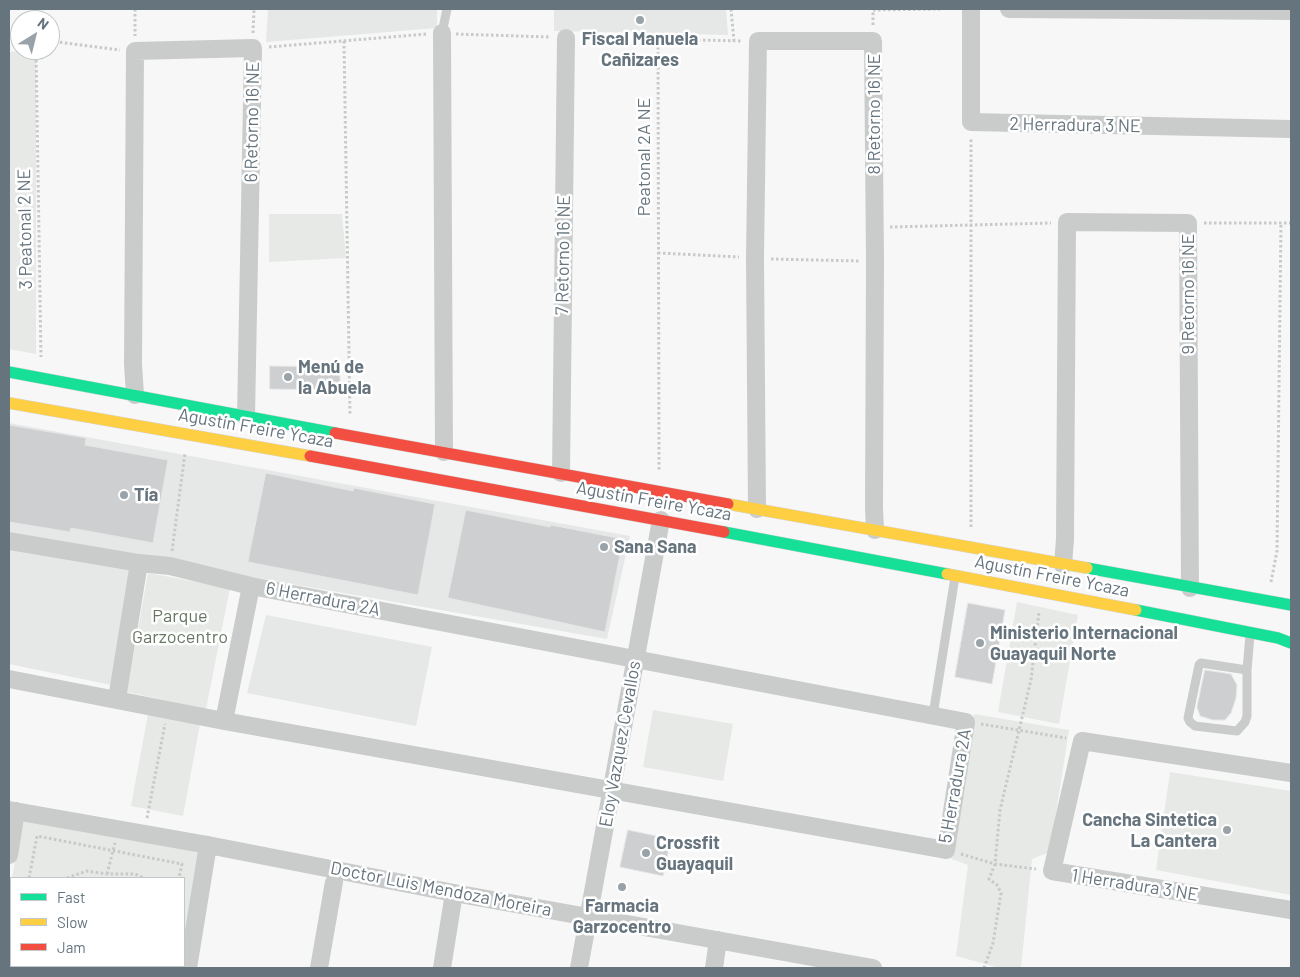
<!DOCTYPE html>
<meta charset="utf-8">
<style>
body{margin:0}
#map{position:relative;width:1300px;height:977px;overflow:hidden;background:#f7f7f7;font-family:Barlow,sans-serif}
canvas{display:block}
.frame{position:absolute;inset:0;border:10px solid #66747e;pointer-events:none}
.legend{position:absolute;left:10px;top:877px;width:175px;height:90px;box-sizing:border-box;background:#fff;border:1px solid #c2c7cb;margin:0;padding:6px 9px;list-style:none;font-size:15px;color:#66747e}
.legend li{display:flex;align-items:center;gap:10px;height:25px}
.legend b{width:25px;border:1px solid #c2c7cb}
.north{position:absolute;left:10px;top:10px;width:50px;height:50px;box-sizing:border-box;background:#fff;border:1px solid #c2c7cb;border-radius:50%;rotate:36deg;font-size:14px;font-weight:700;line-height:20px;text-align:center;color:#66747e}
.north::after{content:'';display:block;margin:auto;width:18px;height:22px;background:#99a2a8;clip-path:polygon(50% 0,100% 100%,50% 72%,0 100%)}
</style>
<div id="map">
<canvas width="1300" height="977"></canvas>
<div class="frame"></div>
<ul class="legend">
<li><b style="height:6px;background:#16e098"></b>Fast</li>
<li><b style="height:6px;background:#ffcf43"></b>Slow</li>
<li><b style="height:6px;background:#f24e42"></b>Jam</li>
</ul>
<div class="north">N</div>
</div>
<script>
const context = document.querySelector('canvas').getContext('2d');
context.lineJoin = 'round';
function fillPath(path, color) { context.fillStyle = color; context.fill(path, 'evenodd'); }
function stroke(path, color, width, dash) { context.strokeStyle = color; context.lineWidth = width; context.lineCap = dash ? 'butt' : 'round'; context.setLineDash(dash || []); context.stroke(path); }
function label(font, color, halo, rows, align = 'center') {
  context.font = font + ' Barlow,sans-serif'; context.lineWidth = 5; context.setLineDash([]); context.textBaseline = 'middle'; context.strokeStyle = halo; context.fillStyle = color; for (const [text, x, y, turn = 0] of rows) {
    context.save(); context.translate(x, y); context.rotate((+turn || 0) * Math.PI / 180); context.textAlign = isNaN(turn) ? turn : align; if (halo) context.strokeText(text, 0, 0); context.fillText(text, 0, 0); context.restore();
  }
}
const built = new Path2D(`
 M268 9H437V28L266 42Z
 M554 9H726L728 35 554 31Z
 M9 423 630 536 607 639 137 557 111 685 9 664Z
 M266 615 432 647 416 726 247 693Z`);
const green = new Path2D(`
 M36 50V354L9 349V52Z
 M269 214H342L346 258 269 262Z
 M148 573 230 588 206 709 127 692Z
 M1017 602 1078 615 1059 724 998 712Z
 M653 710 733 724 723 781 643 767Z
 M148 714 200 724 183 816 131 806Z
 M974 714 1069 730 1050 852 1032 859 1021 968H1000L956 956 968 865 949 858Z
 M1170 772 1291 791V895L1156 870Z
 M23 815 201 848 184 944V878H12Z
 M11 880V966H180L179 968H9V894Z`);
const building = new Path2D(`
 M270 366 340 367V390L270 389Z
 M9 425 86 438 85 445 168 460 153 543 71 528 70 532 9 522Z
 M266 473 353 491 354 488 435 504 418 595 248 562Z
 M466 510 550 527 551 525 623 539 605 632 448 598Z
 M968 603 1005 610 992 684 955 677Z
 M1205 670 1231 674 1237 685 1236 698 1231 713 1225 720H1213L1200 716 1197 707Z
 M628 830 671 839 663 876 620 867Z`);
const path = new Path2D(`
 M135 9V36
 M731 9 734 41
 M873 10 941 9
 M37 20V9
 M873 25V9
 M253 33 254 9
 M456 34 550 37
 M581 38 658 39 659 470
 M658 39 742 41
 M50 41 120 50
 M344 41 350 416
 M269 47 427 34
 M36 50 41 357
 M1204 223H1291
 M890 227 1051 223
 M658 253 739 257
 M771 259 859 261
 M971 527V138
 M172 551 185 453
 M1271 582 1277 551 1281 223
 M981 724 1066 738
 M147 818 165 724
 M961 854 995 864 1036 869
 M107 874 115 843
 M29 878 37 836 182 864 179 878
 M67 878 87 871 107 874H135L144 878
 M9 923H11
 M61 966 66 968
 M12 968V966
 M128 968 130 966
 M163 968V966
 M984 968 993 943 1001 893 997 885 989 879 995 864 1000 810 1031 680 1039 612`);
const lane = new Path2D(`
 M442 33 447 9
 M1247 670 1201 663 1199 665 1188 718 1190 722 1195 726 1237 731 1245 722 1247 716V670L1250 635
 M933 715 955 577`);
const street = new Path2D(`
 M971 9V122L1291 129
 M1009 9 1291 11
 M442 33 444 452
 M135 395 133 364 135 51 253 48 246 417
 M561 473 566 38
 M757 509 755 258 758 41H873L875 261 874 508 875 530
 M9 541 139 563 170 566 251 586 966 722 946 850 224 721 9 679
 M1063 565 1065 539 1067 222 1188 223 1190 588
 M117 699 139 563
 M224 721 251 586
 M1291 773 1082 741 1052 871 1291 910
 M9 810 208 845 454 893 873 968
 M9 855 16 811
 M188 968 208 845
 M319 968 334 882
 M442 968 454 893
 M579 968 661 520
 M714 968 718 940`);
const fast = new Path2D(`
 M9 372 335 433
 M724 532 947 574
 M1087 568 1291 605
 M1136 610 1278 638 1291 643`);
const slow = new Path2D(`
 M9 403 310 456
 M728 504 1087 568
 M947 574 1136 610`);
const jam = new Path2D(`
 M335 433 728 504
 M310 456 724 532`);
const markers = [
 [640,20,5,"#99a2a8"],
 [288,377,5,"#99a2a8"],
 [124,495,5,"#99a2a8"],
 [604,547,5,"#99a2a8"],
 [980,643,5,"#99a2a8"],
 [1227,830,5,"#99a2a8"],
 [646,853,5,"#99a2a8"],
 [622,887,5,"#99a2a8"]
];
const poiNames = [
 ["Fiscal Manuela",640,39,"center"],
 ["Cañizares",640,60,"center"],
 ["Menú de",298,367],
 ["la Abuela",298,388],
 ["Tía",134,495],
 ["Sana Sana",614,547],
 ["Ministerio Internacional",990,633],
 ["Guayaquil Norte",990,654],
 ["Cancha Sintetica",1217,820,"right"],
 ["La Cantera",1217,841,"right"],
 ["Crossfit",656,843],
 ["Guayaquil",656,864],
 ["Farmacia",622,906,"center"],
 ["Garzocentro",622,927,"center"]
];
const streetNames = [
 ["8 Retorno 16 NE",874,114,-90],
 ["6 Retorno 16 NE",252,122,-89],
 ["2 Herradura 3 NE",1075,125,1],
 ["Peatonal 2A NE",644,157,-90],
 ["3 Peatonal 2 NE",25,229,-91],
 ["7 Retorno 16 NE",563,255,-89],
 ["9 Retorno 16 NE",1188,294,-90],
 ["Agustín Freire Ycaza",256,428,10],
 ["Agustín Freire Ycaza",654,501,10],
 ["Agustín Freire Ycaza",1052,576,11],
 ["6 Herradura 2A",323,599,11],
 ["Eloy Vazquez Cevallos",620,744,-80],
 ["5 Herradura 2A",955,786,-80],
 ["1 Herradura 3 NE",1135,885,9],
 ["Doctor Luis Mendoza Moreira",441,889,11]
];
const parkNames = [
 ["Parque",180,616],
 ["Garzocentro",180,637]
];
fillPath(built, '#e6e7e7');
fillPath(green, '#e6e9e5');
fillPath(building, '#cecfd0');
stroke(building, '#e6e6e6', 1);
stroke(fast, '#d3d4d5', 12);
stroke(slow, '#d3d4d5', 12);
stroke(jam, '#d3d4d5', 12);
stroke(path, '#c8c9ca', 3, [2.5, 2.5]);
stroke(lane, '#cacccc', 9);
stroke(street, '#cacccc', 18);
stroke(fast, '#16e098', 11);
stroke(slow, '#ffcf43', 11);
stroke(jam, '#f24e42', 11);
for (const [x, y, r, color] of markers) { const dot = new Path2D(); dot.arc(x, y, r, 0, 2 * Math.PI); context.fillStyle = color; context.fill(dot); stroke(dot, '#fff', 2); }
label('bold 18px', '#66747e', '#fff', poiNames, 'left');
label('18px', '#66747e', '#fff', streetNames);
label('18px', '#687764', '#fff', parkNames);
</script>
